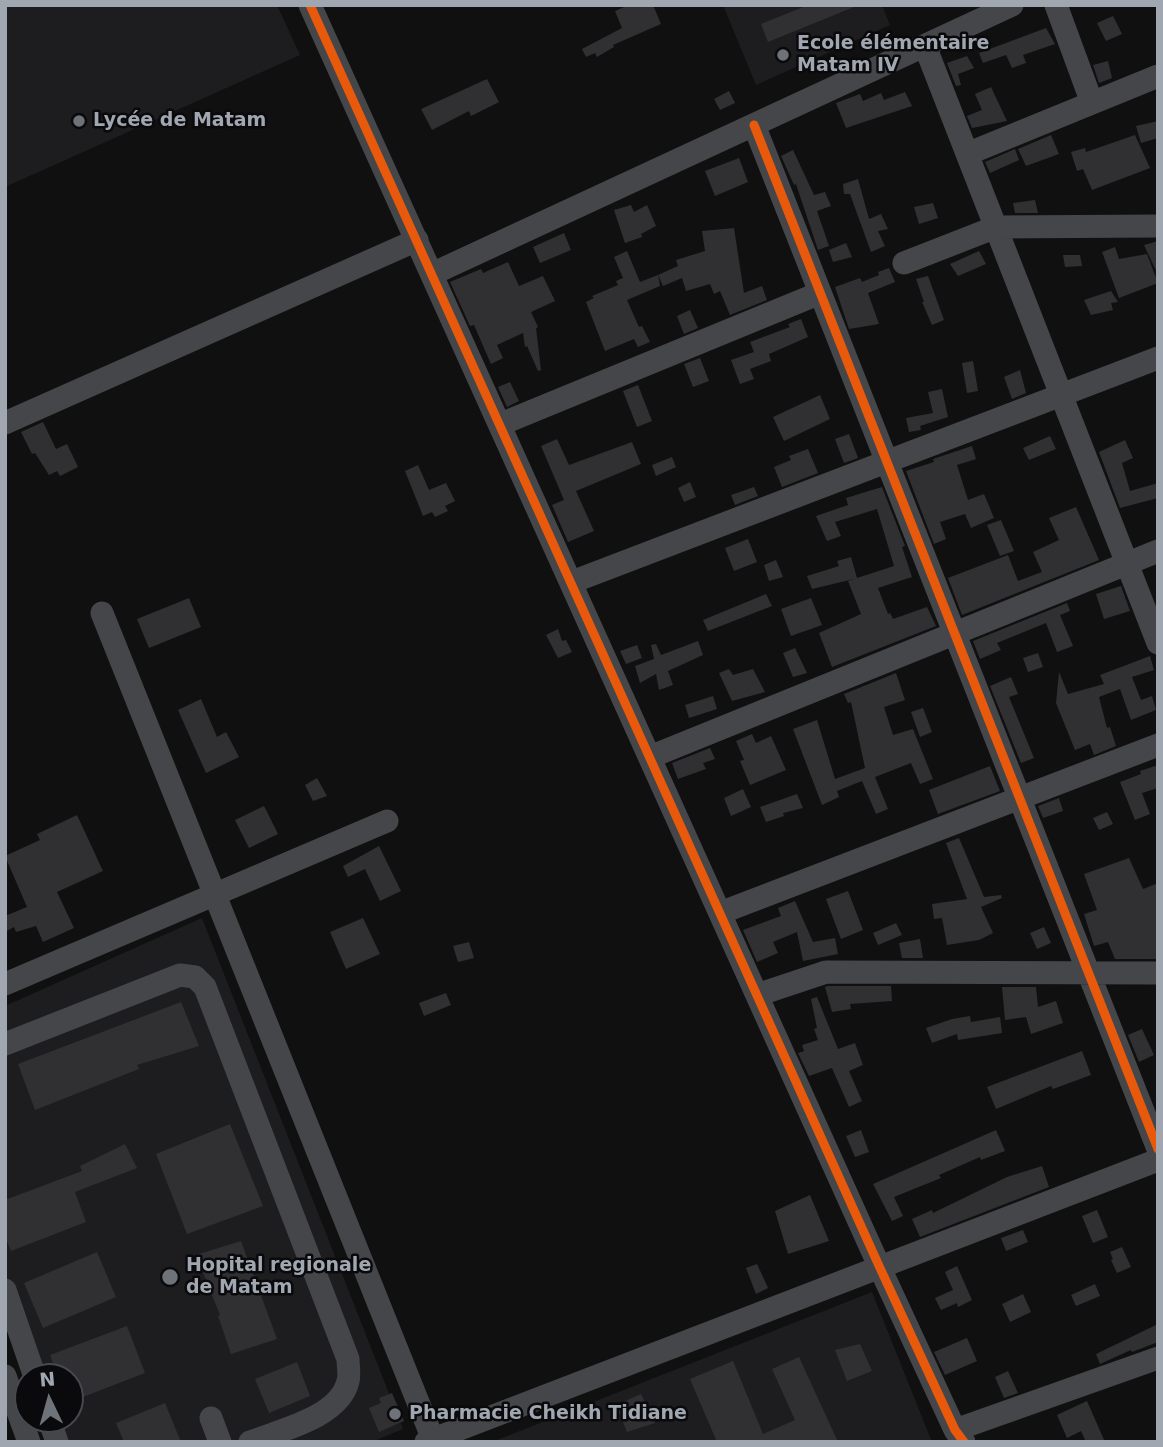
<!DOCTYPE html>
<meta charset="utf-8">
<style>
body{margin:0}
#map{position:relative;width:1163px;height:1447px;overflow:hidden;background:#101010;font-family:"DejaVu Sans",sans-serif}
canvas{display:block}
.frame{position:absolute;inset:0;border:7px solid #a1a7b1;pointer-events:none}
.north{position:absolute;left:14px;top:1363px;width:70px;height:70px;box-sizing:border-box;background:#0a0a0c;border:2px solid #46494e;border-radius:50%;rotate:355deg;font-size:19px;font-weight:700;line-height:28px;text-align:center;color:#a1a7b1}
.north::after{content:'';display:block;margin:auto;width:24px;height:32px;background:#6e7279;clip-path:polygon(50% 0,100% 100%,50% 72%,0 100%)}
</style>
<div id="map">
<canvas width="1163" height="1447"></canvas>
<div class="frame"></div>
<div class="north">N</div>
</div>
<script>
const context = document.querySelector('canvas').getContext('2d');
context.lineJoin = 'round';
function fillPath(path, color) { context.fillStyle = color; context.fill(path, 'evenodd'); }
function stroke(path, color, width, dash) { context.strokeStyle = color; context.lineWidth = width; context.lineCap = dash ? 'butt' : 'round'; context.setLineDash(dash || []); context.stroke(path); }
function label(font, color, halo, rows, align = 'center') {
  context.font = font + ' "DejaVu Sans",sans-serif'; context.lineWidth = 5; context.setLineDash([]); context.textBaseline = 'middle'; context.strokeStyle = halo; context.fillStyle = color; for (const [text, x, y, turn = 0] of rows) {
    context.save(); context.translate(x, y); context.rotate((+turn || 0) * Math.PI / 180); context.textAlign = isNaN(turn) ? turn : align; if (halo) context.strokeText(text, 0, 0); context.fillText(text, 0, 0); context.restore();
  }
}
const built = new Path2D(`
 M5 5H277L300 55 5 187Z
 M723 5H882L890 25 756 85Z
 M202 918 403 1429 372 1442H53L45 1419H70V1377H29L5 1312V1006Z
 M872 1292 932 1442H492Z`);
const building = new Path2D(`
 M629 5H653L661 24 613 45 614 47 597 57 595 53 586 57 582 49 622 28 615 11Z
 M808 5 854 7 768 42 761 24Z
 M1113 16 1122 34 1106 41 1097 23Z
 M1046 28 1055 44 1023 55 1026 63 1012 68 1006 55 983 63 979 53Z
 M967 56 974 68 958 74 961 85 956 86 947 63Z
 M1108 61 1112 78 1099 83 1093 65Z
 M487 79 499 102 471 116 469 111 432 130 421 109Z
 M991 87 1007 121 972 128 967 116 982 110 975 94Z
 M729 91 735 103 720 110 714 99Z
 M905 92 912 106 846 128 836 103 860 94 863 101 881 93 884 100Z
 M1158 121V138L1141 143 1136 126Z
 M1051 135 1059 154 1026 166 1018 149Z
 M1135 135 1150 168 1092 190 1083 169 1077 171 1071 152 1085 148 1086 152Z
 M1015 149 1019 160 990 173 985 162Z
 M793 150 814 195 825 192 831 206 817 211 829 246 818 250 796 184 794 185 781 156Z
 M739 158 748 182 715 196 705 171Z
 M858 179 869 219 881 214 888 229 878 231 885 246 871 252 850 194H844L843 184Z
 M1035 200 1038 213H1015L1013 203Z
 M933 203 938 218 919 224 914 207Z
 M631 205 634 212 647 205 656 226 641 234 642 237 625 243 614 210Z
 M734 228 744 293 762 286 767 300 730 315 720 291 714 294 710 284 686 291 682 278 663 286 658 275 678 266 676 260 705 251 702 231Z
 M564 233 571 250 540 263 533 247Z
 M1158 241V275L1144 245Z
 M846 243 852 257 833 262 829 250Z
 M1115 247 1119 259 1147 254 1158 283 1119 298 1102 252Z
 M627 251 640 282 658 275 660 286 627 300 639 327 642 326 650 342 638 347 634 339 605 351 586 302 594 298 592 296 618 285 616 281 623 278 614 257Z
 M979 251 986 264 958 276 950 264Z
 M1063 255H1080L1082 266 1065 267Z
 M508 262 519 286 543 276 555 301 531 312 538 327 536 328 541 370 538 371 527 346 525 347 523 333 497 345 503 358 491 364 474 325 470 326 450 282 481 269 483 273Z
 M889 268 895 282 868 293 879 324 849 329 835 287 860 278 862 282 879 275 878 272Z
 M928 276 944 320 932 325 922 302H924L916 279Z
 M1111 291 1118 302 1111 303 1113 310 1091 315 1084 300Z
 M690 310 698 328 684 334 677 316Z
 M801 319 808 337 769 354 771 361 750 369 754 379 740 384 731 360 754 352 750 342 790 327 788 324Z
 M700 358 709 381 693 387 684 364Z
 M973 361 978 391 967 393 962 363Z
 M1020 370 1026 393 1012 399 1004 377Z
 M510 382 519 401 507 407 498 387Z
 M638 385 652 421 637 427 623 391Z
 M942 389 948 417 920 426 921 430 909 432 906 418 933 413 928 392Z
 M820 395 830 419 784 441 773 417Z
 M43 422 56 449 67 444 78 467 60 476 57 471 49 475 35 453 32 454 21 432Z
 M849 434 858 458 844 463 835 439Z
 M1050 436 1056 449 1029 460 1023 448Z
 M557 439 569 465 632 442 641 464 576 491 594 531 568 542 552 505 564 500 541 446Z
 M1125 440 1133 458 1122 463 1130 491 1158 483V498L1120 508 1099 452Z
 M972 446 976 459 957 465 968 500 984 494 994 518 971 528 965 514 940 522 946 539 934 544 906 471 934 462 933 459Z
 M808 449 818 473 782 487 774 467 791 460 789 456Z
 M672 457 676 467 656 476 652 465Z
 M418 465 429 490 446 483 455 501 445 506 448 511 435 517 432 512 423 516 405 471Z
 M690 482 696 497 684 502 678 488Z
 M754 487 758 496 735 505 731 495Z
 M882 487 905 546 902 547 912 577 878 588 888 614 890 613 893 619 927 607 936 626 832 667 819 633 861 614 848 581 854 579 812 589 807 576 839 566 837 561 851 557 857 578 894 566 877 509 835 522 841 536 827 541 816 516 848 505 846 498Z
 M1076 507 1099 560 962 615 948 578 1008 555 1018 581 1042 572 1033 552 1059 540 1049 518Z
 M1001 520 1014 551 1000 556 987 525Z
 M748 539 757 562 734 571 725 548Z
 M776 560 783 577 769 581 764 565Z
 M1121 586 1130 611 1104 619 1096 594Z
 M766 594 772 606 708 631 703 620Z
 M189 598 201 627 149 648 137 619Z
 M811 598 822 625 791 636 781 609Z
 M1067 603 1070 611 1060 615 1073 646 1057 652 1046 623 997 643 1001 650 980 659 973 641Z
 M558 629 562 641 566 640 572 652 558 658 546 635Z
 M698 641 703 655 668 671 673 685 659 690 656 674 640 683 635 666 654 659 651 645 656 644 661 655Z
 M637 645 642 658 626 664 620 651Z
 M795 648 807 673 793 677 783 653Z
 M1038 653 1043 667 1028 672 1023 658Z
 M1150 656 1154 670 1132 677 1141 700 1152 696 1156 710 1131 720 1120 689 1099 697 1107 728 1110 727 1116 746 1094 755 1090 744 1075 750 1056 703 1059 672 1068 694 1104 684 1100 675Z
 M729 669 733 675 753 669 765 692 732 701 719 673Z
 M896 673 905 700 884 707 893 735 913 729 933 779 920 784 911 763 875 777 888 809 876 814 862 781 837 791 839 797 822 805 793 729 817 720 835 779 865 768 851 702 848 703 844 694Z
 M1011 677 1018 694 1009 697 1034 758 1021 763 990 686Z
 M713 696 717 709 689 718 685 705Z
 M201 699 217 737 226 732 239 757 206 773 178 710Z
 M923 708 932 732 920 737 911 712Z
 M752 734 756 743 771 736 786 770 750 785 740 761 744 760 736 741Z
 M710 748 715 759 703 763 706 769 678 779 672 763Z
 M1158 765V788L1142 793 1150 814 1135 820 1120 782 1141 774 1140 771Z
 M990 766 1000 791 938 814 929 790Z
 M317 778 327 796 313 801 305 785Z
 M743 789 751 807 731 816 724 798Z
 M797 794 803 808 783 813 784 816 766 822 760 807Z
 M1059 798 1063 811 1043 818 1038 806Z
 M264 806 278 834 249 848 235 820Z
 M1107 812 1113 824 1099 830 1093 818Z
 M77 815 103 871 57 892 74 928 43 942 36 926 16 932 14 927 5 932V916L27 907 5 856 40 840 37 834Z
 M959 838 984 897 1001 895 1002 898 981 907 993 933 979 940 947 945 942 918 934 919 932 904 967 899 946 843Z
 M379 846 401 891 380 901 365 869 348 877 343 866Z
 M1129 858 1143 889 1158 883V959H1115L1108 942 1094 946 1084 914 1097 910 1084 874Z
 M848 891 863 930 841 939 826 899Z
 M795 901 813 942 835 938 838 954 803 961 797 932 773 942 778 953 757 962 743 930 781 916 778 908Z
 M363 918 380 954 346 969 330 932Z
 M896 923 902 935 878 945 873 933Z
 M1044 927 1051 943 1037 949 1030 933Z
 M920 939 923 958H902L899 943Z
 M469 942 474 958 458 962 453 946Z
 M828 986H891L892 1001 850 1004 851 1009 832 1012 825 987Z
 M1002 987H1036L1038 1007 1056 1001 1063 1023 1031 1034 1026 1017 1005 1020Z
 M446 993 451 1005 424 1016 419 1003Z
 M817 997 838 1049 855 1043 863 1065 849 1071 862 1101 849 1107 832 1068 809 1076 798 1053 804 1051 802 1045 818 1040 814 1029 817 1028 811 999Z
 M181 1002 199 1046 137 1065 139 1069 35 1110 18 1064Z
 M970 1016 971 1022 1000 1017 1002 1033 958 1040 957 1034 932 1043 926 1028 952 1019Z
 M1142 1029 1154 1055 1139 1062 1128 1035Z
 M1082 1051 1091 1075 1053 1089 1051 1086 996 1109 987 1087Z
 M230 1124 263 1206 187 1234 156 1154Z
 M861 1130 869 1152 855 1157 846 1136Z
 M996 1130 1005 1151 981 1160 980 1157 939 1175 941 1178 894 1197 903 1216 892 1221 873 1184Z
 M125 1144 137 1168 75 1192 86 1222 11 1251 5 1236V1200L82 1171 80 1166Z
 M1042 1166 1049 1187 920 1237 912 1219 932 1210 933 1213 1007 1177Z
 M810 1195 829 1241 788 1254 775 1211Z
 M1097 1210 1108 1237 1093 1243 1082 1216Z
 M1023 1230 1028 1242 1006 1251 1001 1238Z
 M241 1241 277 1339 231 1354 218 1316 220 1315 196 1255Z
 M1122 1247 1131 1267 1117 1273 1111 1260 1113 1259 1110 1252Z
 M97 1252 116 1297 43 1328 24 1283Z
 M757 1264 768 1288 756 1294 746 1268Z
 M957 1266 972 1300 958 1307 957 1303 941 1310 935 1298 953 1290 945 1272Z
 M1095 1284 1100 1296 1076 1306 1071 1295Z
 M1023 1294 1031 1312 1010 1322 1002 1304Z
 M1158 1324V1342L1132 1352 1131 1350 1100 1364 1096 1354Z
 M127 1326 145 1373 70 1402V1377H58L50 1355Z
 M967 1338 977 1361 945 1375 934 1352Z
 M860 1344 872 1371 847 1381 835 1350Z
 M799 1357 838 1442H717L690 1379 733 1361 763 1434 795 1420 772 1369Z
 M297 1362 310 1396 269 1413 255 1379Z
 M1008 1371 1018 1393 1004 1398 995 1377Z
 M392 1393 404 1421 379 1432 369 1408 381 1403 379 1398Z
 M641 1394 655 1423 627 1432 616 1405Z
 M1087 1401 1105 1442H1086L1081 1431 1067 1438 1057 1415Z
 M165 1403 181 1442H124L116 1423Z`);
const minor = new Path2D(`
 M310 5 880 1268 955 1430 964 1442
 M1056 5 1092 103
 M925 46 1158 643
 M754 125 1158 1149
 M967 154 1158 76
 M904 263 996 227 1158 226
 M432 274 1012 5
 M5 423 417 240
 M501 424 820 293
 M572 582 1158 358
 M102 613 434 1442
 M650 757 1158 551
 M720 913 1158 745
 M5 984 387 821
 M757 995 826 972 1158 973
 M5 1044 180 975 195 977 205 987 348 1359C348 1366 350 1375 348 1381 340 1417 281 1430 250 1442
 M5 1290 35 1377
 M5 1376 29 1442
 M211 1418 220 1442
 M49 1419 57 1442
 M955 1430 1158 1358
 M426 1442 1158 1160`);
const cycleway = new Path2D(`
 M310 5 880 1268 955 1430 964 1442
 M754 125 1158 1149`);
const markers = [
 [783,55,7,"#6e7279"],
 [79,121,7,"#6e7279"],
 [170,1277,9,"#6e7279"],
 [395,1414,7,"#6e7279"]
];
const poiNames = [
 ["Ecole élémentaire",797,44],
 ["Matam IV",797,66],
 ["Lycée de Matam",93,121],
 ["Hopital regionale",186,1266],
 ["de Matam",186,1288],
 ["Pharmacie Cheikh Tidiane",409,1414]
];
fillPath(built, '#1d1d1f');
fillPath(building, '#303033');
stroke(minor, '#444649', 23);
stroke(cycleway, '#e8590c', 9);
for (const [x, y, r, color] of markers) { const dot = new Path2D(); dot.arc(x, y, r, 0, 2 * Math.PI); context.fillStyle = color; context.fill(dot); stroke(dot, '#0a0a0c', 2.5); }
label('bold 19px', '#a1a7b1', '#0a0a0c', poiNames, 'left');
</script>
